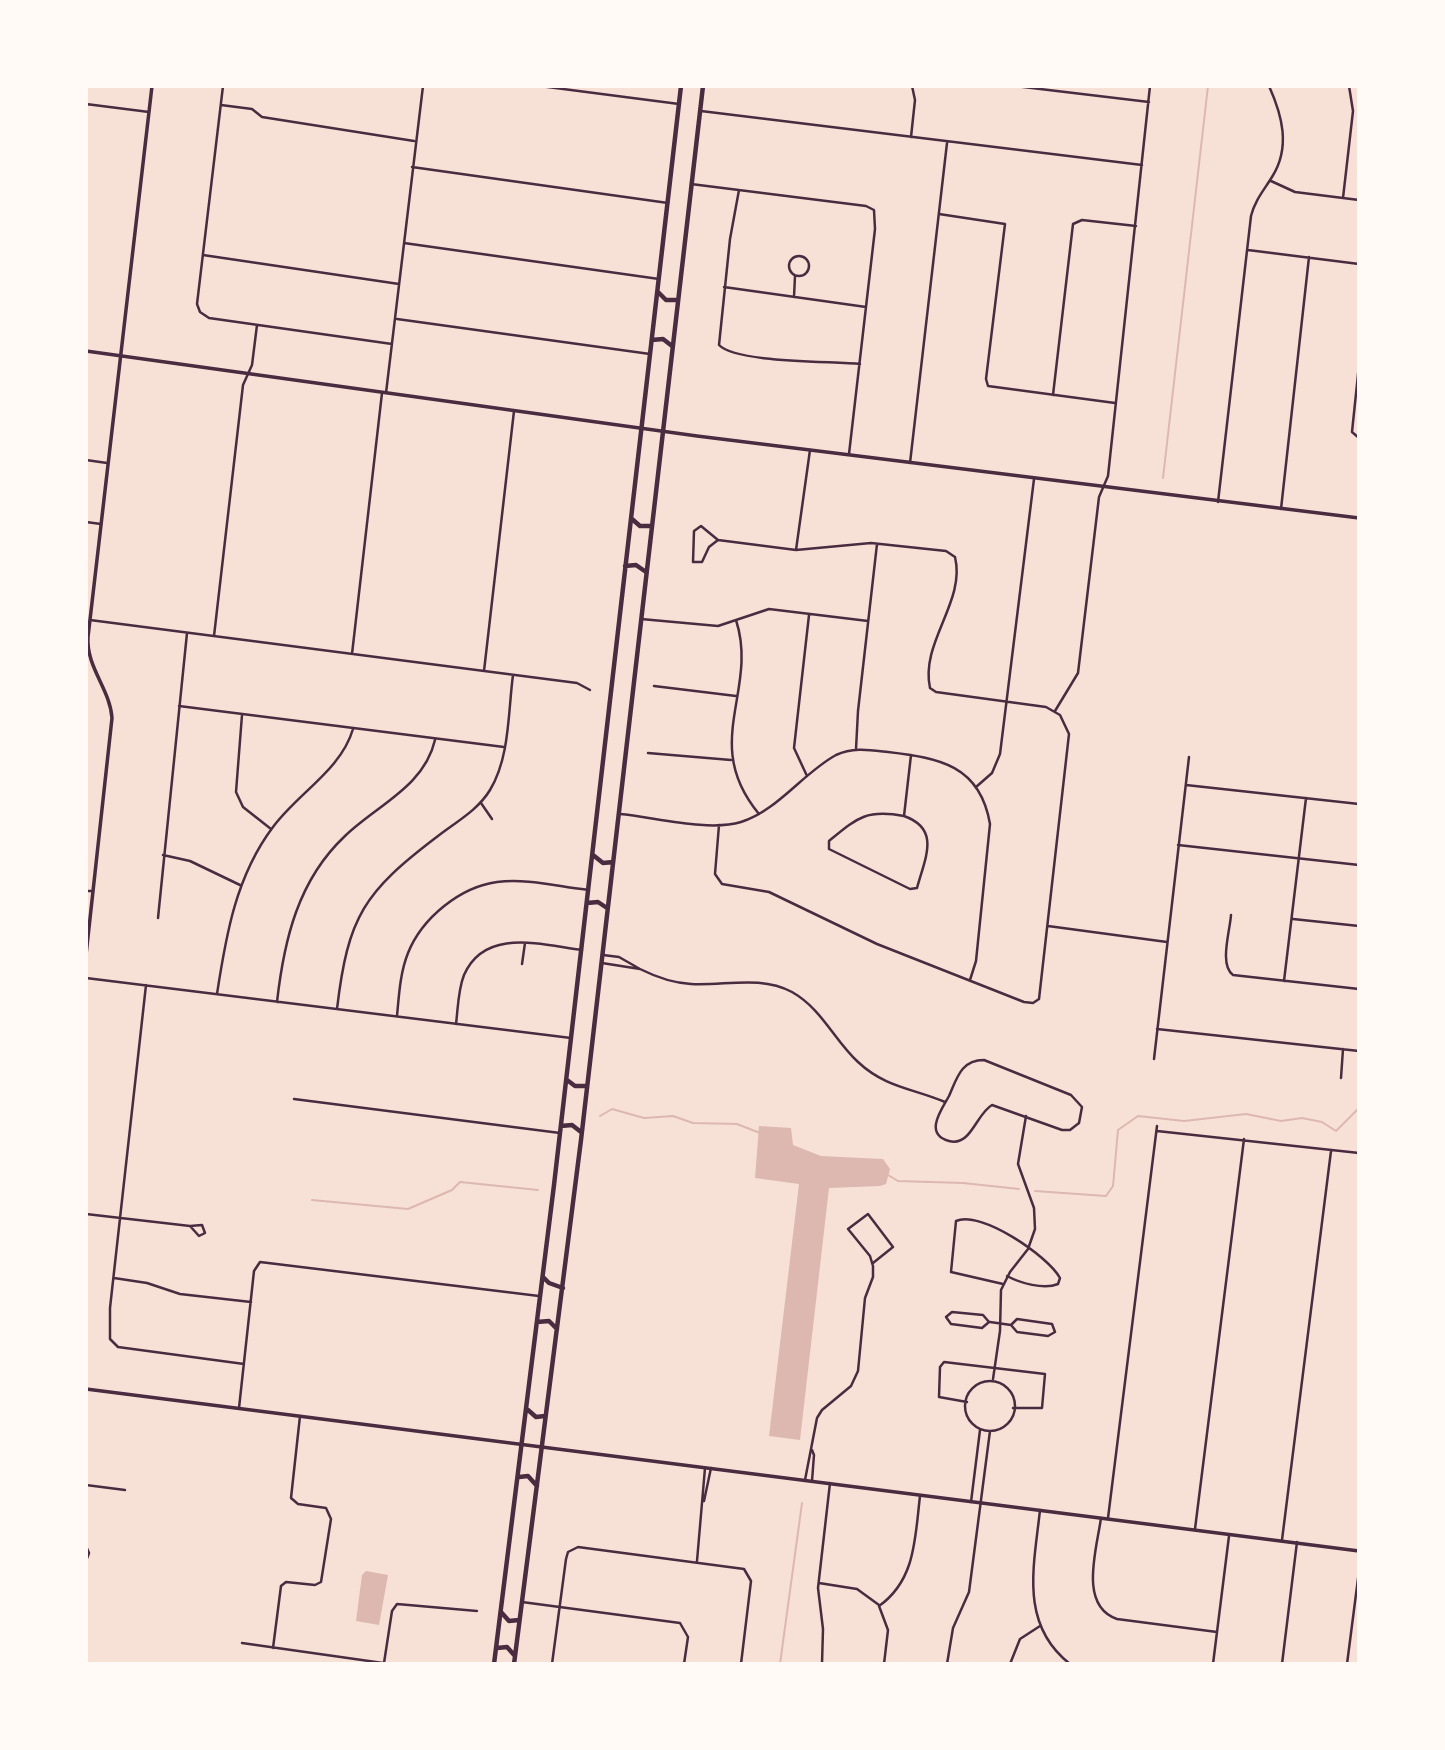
<!DOCTYPE html>
<style>
body{margin:0}
#map{position:relative;width:1445px;height:1750px;overflow:hidden;background:#f7e1d7;font-family:Ubuntu,sans-serif}
canvas{display:block}
.frame{position:absolute;inset:0;border:88px solid #fffaf5;pointer-events:none}
</style>
<div id="map">
<canvas width="1445" height="1750"></canvas>
<div class="frame"></div>
</div>
<script>
const context = document.querySelector('canvas').getContext('2d');
context.lineJoin = 'round';
function fillPath(path, color) { context.fillStyle = color; context.fill(path, 'evenodd'); }
function stroke(path, color, width, dash) { context.strokeStyle = color; context.lineWidth = width; context.lineCap = dash ? 'butt' : 'round'; context.setLineDash(dash || []); context.stroke(path); }
const water = new Path2D(`
 M759 1126 791 1128 793 1145 821 1156 883 1159 890 1169 886 1184 880 1186 829 1188 800 1440 769 1436 799 1184 755 1178Z
 M366 1571 388 1575 379 1625 356 1621 362 1575Z`);
const stream = new Path2D(`
 M1163 478 1208 86
 M600 1116 612 1109 644 1118 673 1116 693 1123 737 1124 760 1133
 M888 1175 898 1181 963 1183 1019 1189
 M1035 1191 1106 1196 1113 1186 1118 1130 1138 1116 1184 1121 1246 1114 1281 1121 1302 1118 1322 1122 1336 1131 1359 1108
 M312 1200 408 1209 452 1190 460 1182 538 1190
 M780 1664 802 1503`);
const minor = new Path2D(`
 M223 86 197 304 200 312 209 318 392 344
 M540 86 679 104
 M1015 86 1149 102
 M86 104 149 112
 M221 105 252 109 262 117 414 141
 M701 111 1142 165
 M86 113 87 104
 M911 137 915 100 912 86
 M412 167 668 203
 M1271 181 1295 192 1359 200
 M691 184 866 206 874 210 875 229 849 454
 M739 190 730 239 719 345C736 363 832 361 860 364
 M1343 198 1353 111 1349 86
 M939 214 1005 224 986 379 988 386 1115 403
 M404 243 659 279
 M1248 250 1359 264
 M203 255 399 284
 M789 266a10 10 0 1 1 20 0a10 10 0 1 1-20 0Z
 M724 287 866 307
 M794 297 795 276
 M397 319 650 354
 M1359 365 1352 432 1359 438
 M386 393 423 86
 M1053 395 1073 224 1082 220 1136 226
 M86 460 107 463
 M910 463 947 143
 M1218 502 1251 216C1255 200 1264 190 1272 177 1291 147 1282 115 1269 86
 M1281 509 1309 257
 M86 522 101 524
 M718 540 709 547 702 562H693L694 531 701 526 718 540 796 550 871 543 946 551 955 557C966 602 920 642 930 688L936 692 1046 707 1060 715 1069 734 1039 999 1033 1003 1024 1002 877 944 769 892 722 884 715 874 719 825
 M796 550 810 450
 M641 619 718 626 769 609 868 621
 M90 620 577 683 590 690
 M736 620C759 691 700 743 759 814
 M214 636 243 385 252 365 257 325
 M352 654 382 393
 M484 671 514 411
 M654 686 736 696
 M179 706 504 747
 M1055 711 1078 673 1099 497 1108 476 1150 86
 M242 715 236 792 243 807 271 829
 M856 749 858 711 877 544
 M648 753 731 760
 M807 776 794 748 809 615
 M1186 785 1359 804
 M976 787 992 773 1000 754 1034 479
 M481 803 492 819
 M620 814C654 817 708 832 741 822 777 811 803 773 836 755 853 747 870 750 888 752 939 758 980 765 990 824L976 961 970 980
 M904 816C866 809 857 818 829 841V849L910 889 917 888C925 858 941 829 904 816L911 755
 M1178 845 1359 865
 M163 855 190 861 240 885
 M86 891H93
 M1231 915C1230 931 1219 965 1233 975L1359 989
 M158 918 187 633
 M1293 919 1359 926
 M1048 926 1167 942
 M602 963 640 969 619 957 603 955
 M522 964 525 943
 M640 969C656 977 673 983 691 984 725 986 760 975 792 992 822 1009 834 1040 858 1062 886 1088 912 1088 945 1102
 M86 978 571 1038
 M1284 981 1306 798
 M146 985 110 1308V1339L118 1347 244 1364
 M217 994C226 935 236 876 273 827 298 793 341 770 353 729
 M277 1002C284 940 298 880 345 836 377 805 424 787 435 740
 M337 1009C348 916 364 892 438 836 456 822 478 810 490 790 510 757 508 712 513 675
 M397 1016C399 995 400 973 408 953 422 918 460 887 497 882 527 878 559 887 589 890
 M456 1024C458 1008 458 990 464 975 485 927 542 945 582 950
 M1157 1029 1359 1051
 M1154 1059 1189 757
 M984 1060 1071 1095 1082 1107 1079 1123 1070 1130H1062L992 1105C976 1114 971 1147 949 1141 923 1134 942 1109 949 1096 957 1078 961 1060 984 1060Z
 M1341 1078 1343 1049
 M294 1099 560 1133
 M1157 1131 1359 1153
 M86 1214 190 1226 199 1236 205 1233 202 1225 190 1226
 M114 1278 147 1283 180 1294 251 1302
 M1003 1284 951 1272 956 1221C981 1210 1048 1256 1060 1278L1058 1284C1044 1290 1020 1283 1007 1276
 M952 1312 983 1315 989 1322 982 1328 951 1324 946 1317Z
 M1017 1319 1052 1324 1055 1332 1048 1336 1017 1332 1011 1325Z
 M990 1322 1011 1325
 M993 1379 1000 1331 1001 1290 1010 1272 1028 1249 1035 1229 1034 1208 1018 1164 1026 1116
 M965 1406a25 25 0 1 1 50 0a25 25 0 1 1-50 0Z
 M967 1402 939 1397 940 1367 944 1362 1045 1374 1042 1408H1013
 M239 1408 254 1271 260 1262 539 1296
 M812 1450 814 1455 812 1481
 M805 1480 817 1418 822 1410 851 1386 858 1371 865 1298 873 1277V1266L870 1256 848 1229 868 1214 893 1247 873 1263
 M86 1485 125 1490
 M704 1501 711 1468
 M971 1502 980 1430
 M1040 1510C1034 1566 1019 1624 1070 1664
 M1101 1518C1097 1548 1078 1606 1117 1619L1217 1632
 M1108 1518 1157 1126
 M1195 1529 1244 1139
 M1282 1540 1331 1151
 M86 1546 89 1553 86 1561
 M697 1561 705 1468
 M819 1583 857 1589 879 1605
 M522 1602 680 1623 688 1637 684 1664
 M242 1643 390 1664
 M273 1648 281 1586 286 1582 315 1585 321 1582 331 1519 326 1508 298 1504 291 1498 300 1416
 M384 1663 392 1611 397 1604 477 1611
 M552 1664 566 1559 568 1552 578 1547 744 1569 751 1581 741 1664
 M822 1664 823 1629 818 1588 830 1483
 M884 1664 888 1630 879 1606C916 1580 915 1537 920 1496
 M947 1664 953 1628 969 1592 990 1431
 M1010 1664 1020 1639 1040 1626
 M1213 1664 1229 1536
 M1282 1664 1297 1542
 M1347 1664 1359 1571`);
const tertiary = new Path2D(`
 M86 955 112 718C110 689 86 667 88 637L152 86`);
const secondary = new Path2D(`
 M86 351 697 436 1359 518
 M86 1389 1359 1551`);
const primary = new Path2D(`
 M658 292 666 300H678
 M652 340 663 339 672 346
 M632 519 640 526H652
 M625 566 636 565 646 572
 M593 855 603 863 613 862
 M587 903 598 902 607 908
 M567 1080 575 1086H587
 M561 1126 572 1125 581 1132
 M543 1277 549 1283 563 1288
 M537 1322 549 1321 557 1329
 M528 1410 536 1417 545 1416
 M519 1477 528 1476 537 1486
 M501 1612 509 1621 519 1620
 M497 1648 507 1647 515 1656
 M494 1664 554 1185 681 86
 M514 1664 581 1140 703 86`);
fillPath(water, '#dcb8b0');
stroke(stream, '#dcb8b0', 2);
stroke(minor, '#4a2c40', 2.5);
stroke(tertiary, '#4a2c40', 3.5);
stroke(secondary, '#4a2c40', 3.5);
stroke(primary, '#4a2c40', 4.5);
</script>
